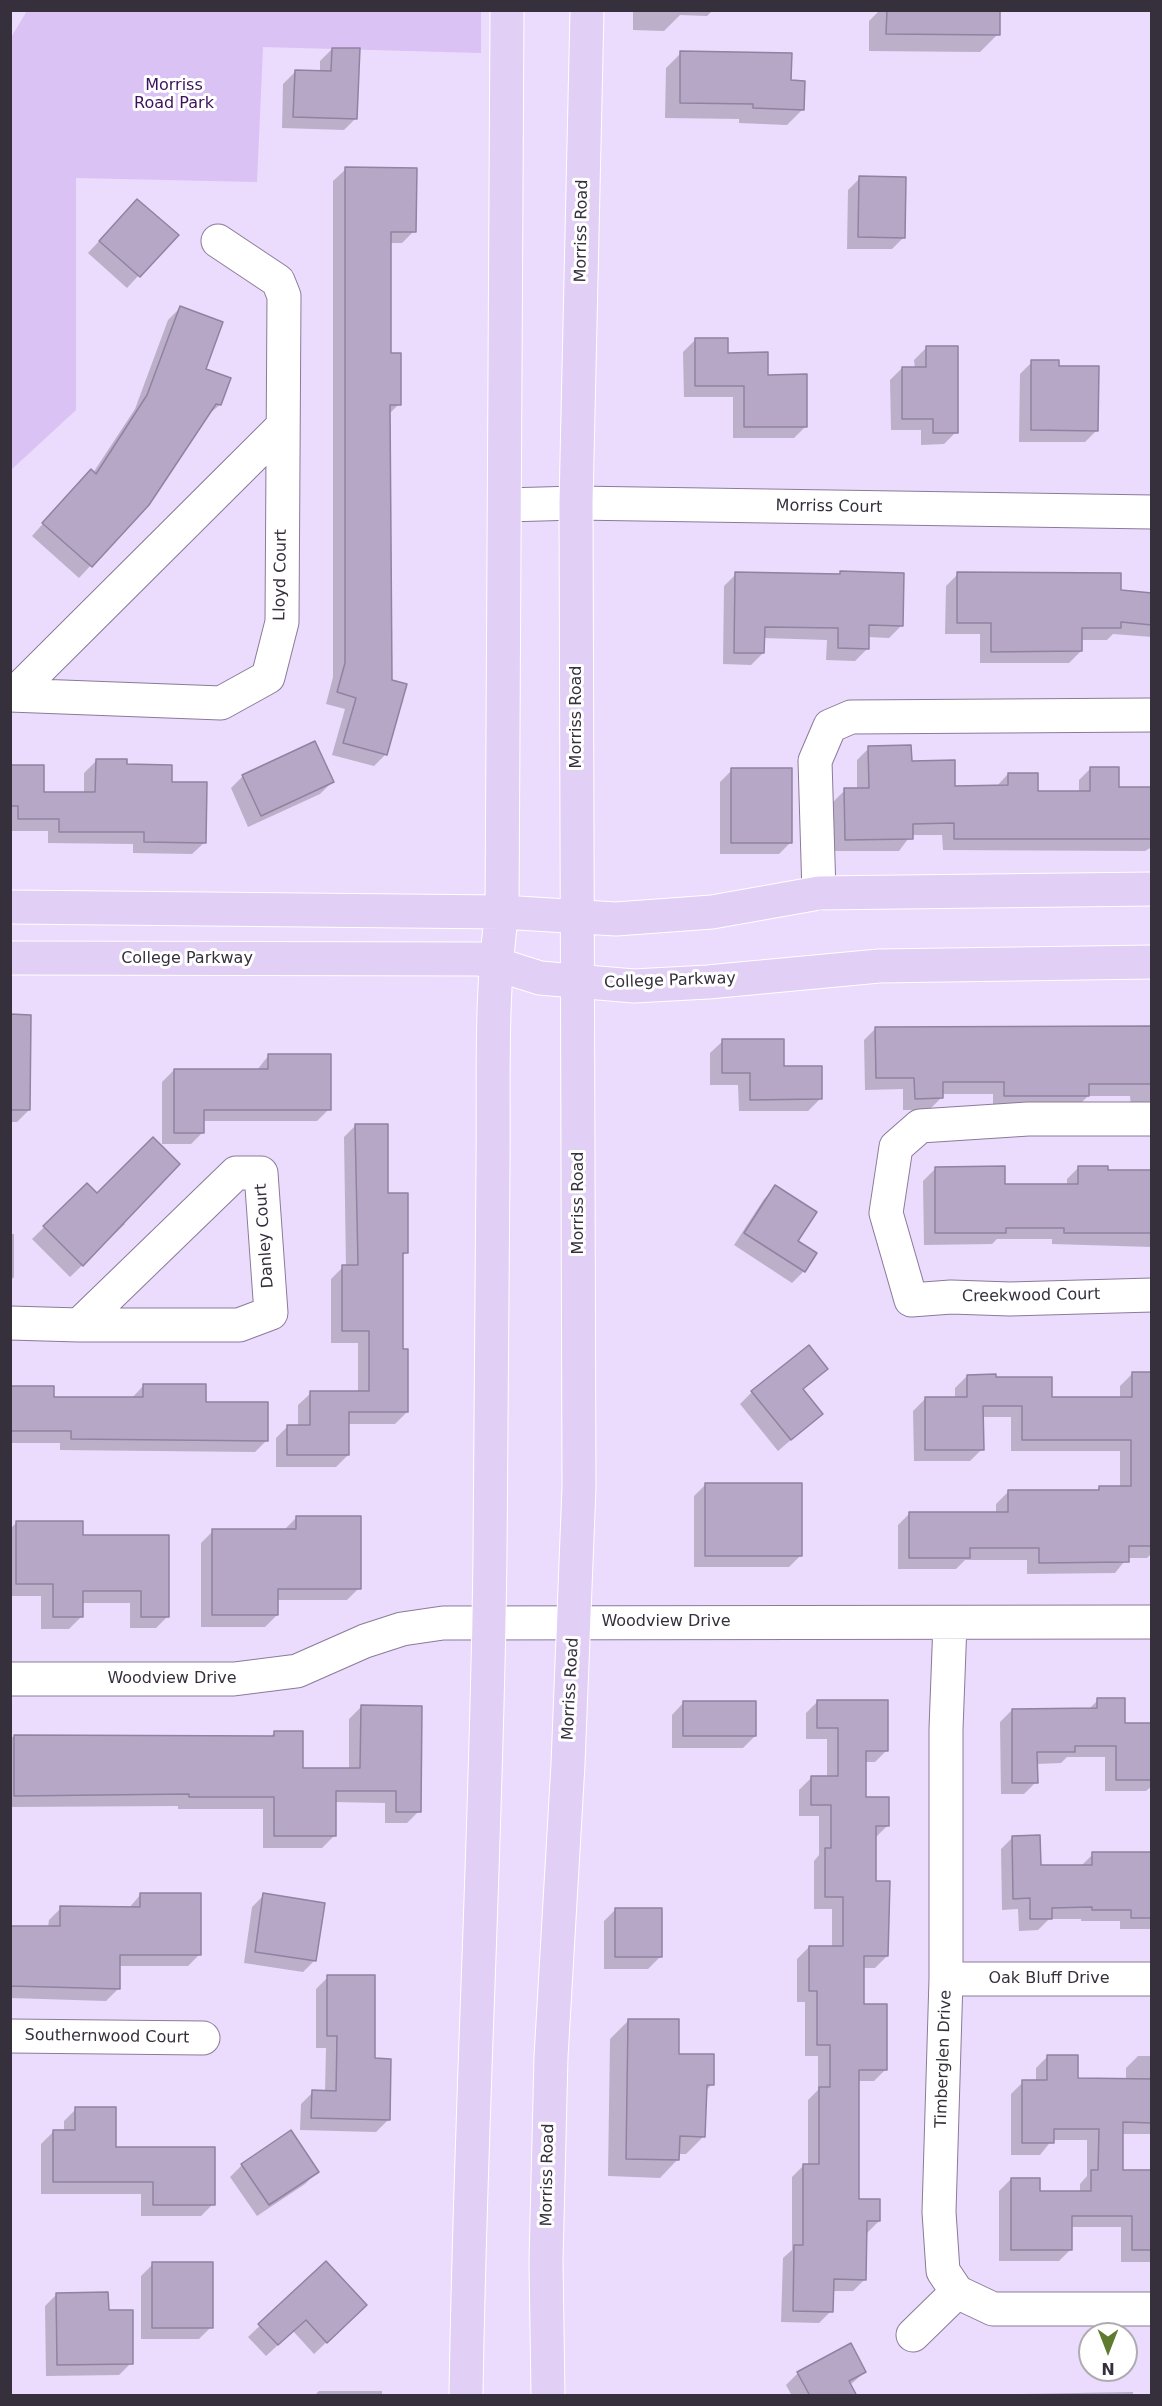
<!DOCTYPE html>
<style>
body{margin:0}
#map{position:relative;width:1162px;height:2406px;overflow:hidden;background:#ebdbfd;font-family:"DejaVu Sans",sans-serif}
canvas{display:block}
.frame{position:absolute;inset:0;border:12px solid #36303d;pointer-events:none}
.north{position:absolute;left:1078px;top:2322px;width:60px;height:60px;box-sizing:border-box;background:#fff;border:2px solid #afacb1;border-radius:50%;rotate:180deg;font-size:16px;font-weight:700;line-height:24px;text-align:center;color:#36303d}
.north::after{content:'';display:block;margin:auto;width:21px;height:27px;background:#5f7b30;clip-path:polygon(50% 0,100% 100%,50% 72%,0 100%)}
</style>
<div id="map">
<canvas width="1162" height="2406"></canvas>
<div class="frame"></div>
<div class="north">N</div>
</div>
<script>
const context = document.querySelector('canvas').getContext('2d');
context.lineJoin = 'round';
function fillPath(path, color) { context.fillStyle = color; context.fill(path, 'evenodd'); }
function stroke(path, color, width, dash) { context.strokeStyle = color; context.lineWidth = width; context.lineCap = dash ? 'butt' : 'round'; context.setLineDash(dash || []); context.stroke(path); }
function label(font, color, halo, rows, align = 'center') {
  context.font = font + ' "DejaVu Sans",sans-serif'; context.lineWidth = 6; context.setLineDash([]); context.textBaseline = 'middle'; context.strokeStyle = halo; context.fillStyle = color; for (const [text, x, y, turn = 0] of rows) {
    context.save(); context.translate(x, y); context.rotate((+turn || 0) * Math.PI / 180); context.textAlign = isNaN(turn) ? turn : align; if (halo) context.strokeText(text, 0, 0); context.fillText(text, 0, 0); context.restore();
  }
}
const green = new Path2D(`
 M27 11H481V53L263 47 257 182 76 178V410L11 470 10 39Z`);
const shadow = new Path2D(`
 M633 10H713L707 16 680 15 664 31 633 30Z
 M880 10H998V34L980 52 869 51V21Z
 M332 49 356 118 344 130 282 128 283 84 295 72H320V61Z
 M681 53 803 109 787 125 739 123V119L665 118 666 68Z
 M346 169 414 231 402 243H389V355L399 404 389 414 386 754 374 766 332 755 345 709 326 704 333 677V181Z
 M860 178 904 237 892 249H847L848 190Z
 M126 212 176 235 127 288 88 253Z
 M180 308 220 405 206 416 148 504 79 578 32 536 79 483 93 473 135 409 168 320Z
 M695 340 766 376 806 426 794 438H733V397H684L683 352Z
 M926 348 956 432 944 444 921 445V430H891L890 380 902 368H915L914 360Z
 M1032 362 1058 368 1097 430 1085 442H1019L1020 374Z
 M736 574 901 626 889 638 868 637 867 649 855 661 826 660 827 640 763 638V653L751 665 723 664 724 586Z
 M958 574 1152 594V637L1113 634 1107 640H1081V651L1069 663H980V634H945L946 586Z
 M314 743 332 782 320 794 248 827 231 788 243 776Z
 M869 748 910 762 954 787H996L1008 774 1036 793H1079V780L1091 768 1117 788H1152V847L1145 851 943 850 942 835H911L899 851H834L833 802 845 790H857V760Z
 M96 761 126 765 170 783 205 842 192 854 133 853V844L48 843V831H10V766L43 794H84V773Z
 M732 770 791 842 779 854H720V782Z
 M10 1016 29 1110 17 1122H10Z
 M1152 1027V1107H1131L1130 1096H1088L1076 1108 993 1107V1094H941V1098L929 1110H903V1089L865 1090 864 1040 876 1028Z
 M723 1041 783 1067 820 1099 808 1111H739L738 1085H710V1053Z
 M269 1055 329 1109 317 1121H203V1132L191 1144H162V1082L174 1070H257Z
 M356 1125 387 1195 406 1252 402 1257V1351L407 1412 395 1424H348V1455L336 1467H276V1438L288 1426H298V1405L311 1393H358V1343H331V1279L343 1267H346L344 1137Z
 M1079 1167 1106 1172 1152 1171V1247L1052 1244V1239H997L992 1244 924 1245 923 1181 935 1169 1004 1186H1067V1179Z
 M87 1185 125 1224 70 1277 32 1239Z
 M776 1187 804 1271 792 1283 734 1245 764 1199Z
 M10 1234H14V1277L10 1281Z
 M826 1369 802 1390 821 1414 778 1451 740 1404 752 1392Z
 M1132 1374H1152V1553L1147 1558H1127L1115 1573 1027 1574V1560H965L956 1569H898V1525L910 1513H996V1504L1008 1492H1095L1100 1487H1120V1451H1011V1417H982V1449L970 1461H914L913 1411 925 1399H955V1388L967 1376 995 1378 1051 1398H1120V1386Z
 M10 1386 53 1399H131L143 1386 205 1403 267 1440 255 1452 60 1450V1443H10Z
 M706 1484 801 1555 789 1567H694V1496Z
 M296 1518 359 1588 347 1600H277V1615L265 1627H201V1543L213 1531 284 1530Z
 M16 1523 81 1537H168V1616L156 1628H130V1603H81V1617L69 1629H41V1596H10V1529Z
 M1098 1700 1123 1725H1152V1786L1146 1791H1105V1757H1067L1061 1763 1036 1764V1782L1024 1794H1001L1000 1722 1012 1710H1088Z
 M818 1701 887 1750 875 1762H865V1799L888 1825 876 1837 874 1883 887 1956 875 1968H863V2006L886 2069 874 2081H858L857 2201 879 2221 867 2233 865 2279 853 2291H832L831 2311 819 2323 781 2322 783 2258 792 2250V2177L804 2165H808V2100L818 2090V2056H805V2002H797V1959L809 1947H832V1909H814V1861L819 1855V1816H799V1790L811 1778H827V1739H806V1713Z
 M684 1702 755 1736 743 1748H672V1715Z
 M361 1707 419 1811 407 1823H385V1803L334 1802V1836L322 1848H263V1809H178V1806L10 1807V1737L269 1738 275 1732 301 1769H349V1719Z
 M1013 1837 1039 1867H1080L1093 1854H1152V1929H1120V1921H1081V1919H1049L1038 1930 1019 1931 1018 1909 1002 1910 1001 1849Z
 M141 1894 200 1954 188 1966H118V1989L106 2001 10 1998V1927H48L49 1920 61 1908H129Z
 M264 1895 315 1960 303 1972 244 1963 252 1907Z
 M616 1909 660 1957 648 1969H604V1921Z
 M328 1977 373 2060 388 2120 376 2132 300 2130 301 2104 313 2092H325L326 2048H316V1989Z
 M628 2021 678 2055 712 2084 705 2092 704 2136 686 2154H678V2159L660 2178 608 2176 610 2039Z
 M1048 2056 1076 2080H1126V2068L1138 2056H1152V2134H1121V2172H1152L1150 2262H1121V2227H1071V2249L1059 2261H999V2191L1011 2179 1038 2192H1080V2184L1087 2176V2140H1052L1040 2155H1011V2094L1023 2082H1036V2068Z
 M76 2109 115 2148 213 2204 201 2216H141V2194H41V2144L53 2132H64V2121Z
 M242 2165 317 2172 305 2184 257 2216 230 2177Z
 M326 2263 353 2317 314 2354 293 2331 266 2356 248 2337Z
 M153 2264 211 2327 199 2339H141V2276Z
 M57 2294 107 2312 131 2363 119 2375 46 2376 45 2306Z
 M865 2372 850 2385 855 2396H792L786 2385 798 2373Z
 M319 2391H382V2396H314Z
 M1133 2392V2396H1018L1020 2394Z`);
const building = new Path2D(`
 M887 10H1000V35L886 34Z
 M332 48H360L357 119 293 117 295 70 331 71Z
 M680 51 792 53 791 80 805 81 804 110 753 108V104L680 103Z
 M345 167 417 168 416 232H391V353H401V405H390L392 680 407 684 387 755 343 743 356 698 337 692 345 663Z
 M859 176 906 177 905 238 858 237Z
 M137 199 179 235 140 277 99 241Z
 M180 306 223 322 206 369 231 378 221 405 216 404 149 505 92 567 42 523 91 469 96 474 147 395Z
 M695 338H728V353L768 352V375L807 374V427H744V386H695Z
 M926 346H958V433H933V419H902V367H926Z
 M1031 360H1059V366H1099L1098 431 1031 430Z
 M840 571 904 573 903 626 869 625V649L838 648V628L765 627 764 653H734L735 572 840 574Z
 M957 572 1121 573V590L1152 593V625L1121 622V628H1082V651L991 652V623H957Z
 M315 741 334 782 261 816 242 775Z
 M911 745 912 761 955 760V786L1008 785V773H1038V791H1090V767H1119V787H1152V839H954V823L913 824V839L845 840 844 788H869L868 746Z
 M96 759H127V764L172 765V782H207L206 843 144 842V832H59V819H18V806H10V765H44V792H95Z
 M731 768H792V843H731Z
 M10 1014 31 1015 30 1110H10Z
 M1152 1026V1084H1089V1096H1004V1082H943V1098L915 1099 914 1078H876L875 1027Z
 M722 1039H784V1066H822V1099L750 1100V1073H722Z
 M268 1054H331V1110H204V1133H174V1069H268Z
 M355 1124H388V1193H408V1253H403V1349H408V1412H349V1455H287V1425H310V1391H369V1331H342V1265H358Z
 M153 1137 180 1164 83 1266 43 1226 87 1183 97 1193Z
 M1005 1166V1184H1078V1166H1108V1170H1152V1233H1064V1228H1006V1233H935V1167Z
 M775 1185 817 1212 798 1241 817 1253 805 1272 744 1233Z
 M809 1345 828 1369 803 1389 823 1414 791 1440 751 1391Z
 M1132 1372H1152V1546H1129V1562L1039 1563V1548H970V1558H909V1512H1008V1490H1099V1486H1131V1440H1022V1406H983L984 1450H925V1397H967V1375L996 1374V1377H1052V1397H1132Z
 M143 1384H206V1402H268V1441L71 1439V1431H10V1386H54V1397H143Z
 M705 1483H802V1556H705Z
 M296 1516H361V1589H278V1615H212V1529H296Z
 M16 1521H83V1535H169V1617H141V1591H83V1617H53V1584H16Z
 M1097 1698H1125V1723H1152V1780H1116V1746H1075V1752H1037L1038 1783H1012V1709L1097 1708Z
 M817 1700H888V1751H866V1797H889V1826H876V1881H890L888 1956H864V2004H887V2070H859V2199H880V2221H867L866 2280 834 2279 833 2312 793 2311 794 2245H803V2164H819V2087H830V2045H817V1991H809V1946H843V1897H825V1848H831V1805H811V1776H838V1728H817Z
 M683 1701H756V1736H683Z
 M361 1705 422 1706 421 1812H396V1791H336V1836H274V1797H189V1794L14 1796V1735L274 1736V1731H303V1768H360Z
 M1040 1835 1041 1865H1092V1852H1152V1918H1131V1910H1092V1907L1052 1908V1919H1030V1898L1013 1899 1012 1836Z
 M140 1893H201V1955H120V1989L10 1986V1926H60V1906L140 1907Z
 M263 1893 325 1903 316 1961 255 1952Z
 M615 1908H662V1957H615Z
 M327 1975H375V2058L391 2059 390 2120 311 2118 312 2090 336 2091 337 2036H327Z
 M628 2019H679V2054H714V2085H707L705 2137 680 2136 679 2160 626 2159Z
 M1047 2055H1078V2078L1152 2079V2123L1123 2122V2170H1152V2250H1132V2216H1072V2250H1011V2178H1040V2191H1091V2170H1098L1099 2129H1054V2143H1022V2080H1047Z
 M75 2107H116V2147H215V2205H153V2182H53V2130H75Z
 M291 2130 319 2172 269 2205 241 2164Z
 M326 2261 367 2305 327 2343 306 2320 278 2345 258 2324Z
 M152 2262H213V2328H152Z
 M108 2292 109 2310H133V2364L57 2365 56 2293Z
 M851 2343 866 2372 849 2381 857 2396H810L797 2372Z`);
const minor = new Path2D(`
 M506 505 576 503 1152 512
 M14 694 282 427
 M10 695 221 703 268 677 282 622 284 296 278 281 218 241
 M819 893 815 761 830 726 851 717 1152 715
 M1152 1119H1028L920 1126 896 1147 886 1213 911 1300 951 1297 1010 1299 1152 1295
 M236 1173H261L271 1313 239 1325H79Z
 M10 1323 79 1325
 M950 1623 946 1729V1979L939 2212 943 2271 957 2292 993 2309H1152
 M10 1679H234L297 1671 365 1641 402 1629 443 1623 1152 1622
 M946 1979H1152
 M10 2036 203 2038
 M913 2335 957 2292`);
const major = new Path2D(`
 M10 907 502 912 616 919 712 912 819 893 1152 889
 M10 958 480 959 540 978 634 986 708 982 879 966 1152 962
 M466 2396C470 2115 487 1834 490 1553 491 1424 492 1295 493 1166 494 1082 490 996 502 912L507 10
 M548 2396 546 2261 551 2057 568 1764 579 1487 576 503 587 10`);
const parkNames = [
 ["Morriss",174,86],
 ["Road Park",174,104]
];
const streetNames = [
 ["Morriss Road",582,231,-89],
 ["Morriss Court",829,507,1],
 ["Lloyd Court",281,575,-89],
 ["Morriss Road",577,717,-90],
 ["College Parkway",187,959],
 ["College Parkway",670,981,-2],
 ["Morriss Road",579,1203,-90],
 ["Danley Court",265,1236,-94],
 ["Creekwood Court",1031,1296,-1],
 ["Woodview Drive",666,1622],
 ["Woodview Drive",172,1679],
 ["Morriss Road",571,1689,-87],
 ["Oak Bluff Drive",1049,1979],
 ["Southernwood Court",107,2037,1],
 ["Timberglen Drive",944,2059,-88],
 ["Morriss Road",548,2175,-89]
];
fillPath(green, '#dac2f4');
fillPath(shadow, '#0003');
fillPath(building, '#b7a7c7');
stroke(building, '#9082a0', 1.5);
stroke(minor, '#8a7b99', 35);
stroke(major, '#fff', 35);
stroke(minor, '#fff', 33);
stroke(major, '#e2cff6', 33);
label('16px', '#3c115b', '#fff', parkNames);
label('16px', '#36303d', '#fff', streetNames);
</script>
